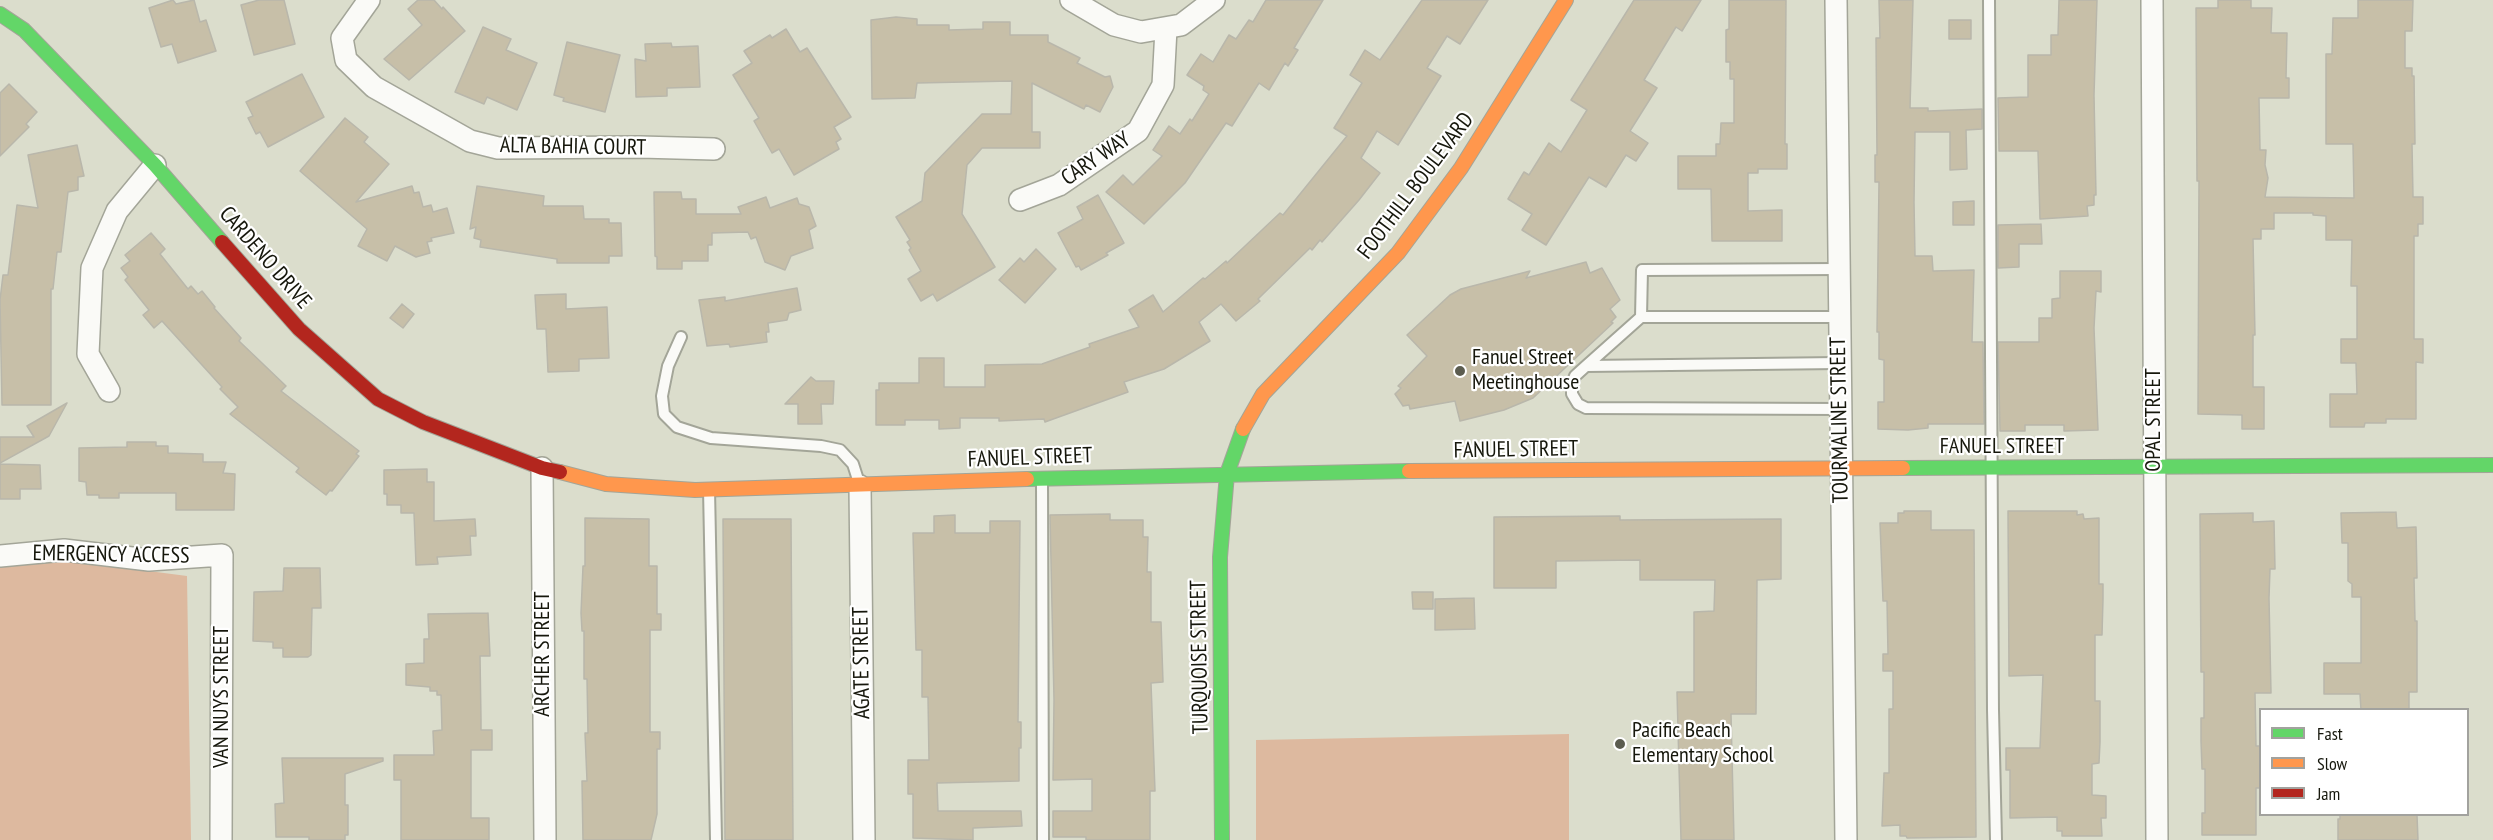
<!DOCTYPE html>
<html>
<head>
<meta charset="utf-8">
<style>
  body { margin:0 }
  #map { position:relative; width:2493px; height:840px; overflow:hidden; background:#dbddcc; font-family:"PT Sans Narrow",sans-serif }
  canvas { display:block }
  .legend { position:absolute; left:2259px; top:708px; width:210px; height:108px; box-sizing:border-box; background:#fff; border:2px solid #a2a29e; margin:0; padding:8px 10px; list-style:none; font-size:18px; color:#16170c }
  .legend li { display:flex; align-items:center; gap:12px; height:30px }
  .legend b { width:30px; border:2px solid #a2a29e }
</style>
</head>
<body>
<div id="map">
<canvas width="2493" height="840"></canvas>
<ul class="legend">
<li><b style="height:8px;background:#63d668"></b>Fast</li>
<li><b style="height:8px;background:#ff974d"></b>Slow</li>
<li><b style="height:8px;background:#b3261e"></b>Jam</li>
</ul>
</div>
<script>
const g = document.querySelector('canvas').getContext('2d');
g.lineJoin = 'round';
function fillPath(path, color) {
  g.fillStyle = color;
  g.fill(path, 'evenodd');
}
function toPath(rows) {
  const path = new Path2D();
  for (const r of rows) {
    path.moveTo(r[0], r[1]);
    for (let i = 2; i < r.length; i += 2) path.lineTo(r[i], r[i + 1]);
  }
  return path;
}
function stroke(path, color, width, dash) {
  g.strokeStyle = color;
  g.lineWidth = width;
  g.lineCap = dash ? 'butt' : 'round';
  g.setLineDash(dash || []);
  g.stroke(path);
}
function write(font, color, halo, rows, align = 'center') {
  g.font = font + ' "PT Sans Narrow",sans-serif';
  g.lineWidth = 4.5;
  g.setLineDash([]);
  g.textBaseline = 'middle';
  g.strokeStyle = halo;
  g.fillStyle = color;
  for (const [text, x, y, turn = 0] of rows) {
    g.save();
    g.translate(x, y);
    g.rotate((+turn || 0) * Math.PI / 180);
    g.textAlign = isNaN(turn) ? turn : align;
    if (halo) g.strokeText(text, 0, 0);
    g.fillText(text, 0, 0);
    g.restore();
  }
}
const green = toPath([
  [64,560,187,576,191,840,0,840,0,566],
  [1569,734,1569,840,1256,840,1256,740]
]);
const building = toPath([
  [173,0,176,4,194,0,200,22,206,20,216,51,178,63,172,44,161,47,149,8,173,0],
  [259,0,284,0,295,44,254,55,241,5,259,0],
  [418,0,434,0,442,9,443,7,465,31,409,80,384,59,422,25,408,9,418,0],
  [1266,0,1323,0,1294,48,1298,50,1288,66,1285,63,1269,90,1259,83,1232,126,1226,123,1185,183,1144,224,1106,192,1123,175,1133,185,1162,156,1153,150,1169,126,1180,134,1190,119,1192,121,1209,94,1203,90,1204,86,1187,75,1201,54,1213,62,1229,35,1236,39,1249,20,1253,22,1266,0],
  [1422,0,1488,0,1460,44,1447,36,1427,68,1441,76,1398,145,1377,131,1361,158,1380,173,1359,200,1322,242,1320,240,1312,250,1310,248,1258,299,1260,301,1236,321,1221,304,1199,322,1210,341,1164,369,1124,382,1128,392,1045,422,1044,419,999,421,999,418,960,418,960,428,939,429,939,420,905,420,905,425,876,425,876,390,879,390,879,383,919,383,919,358,944,358,944,387,985,387,985,365,1042,364,1090,347,1089,344,1139,327,1129,310,1153,295,1163,312,1203,278,1205,279,1226,261,1227,263,1280,213,1283,215,1347,136,1334,128,1362,83,1350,75,1365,50,1380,60,1422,0],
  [1634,0,1701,0,1682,31,1676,27,1644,80,1657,88,1630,131,1648,143,1636,161,1626,155,1606,187,1589,177,1546,245,1522,230,1532,214,1508,199,1524,172,1529,175,1549,143,1561,152,1587,110,1571,100,1634,0],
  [1729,0,1786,0,1785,144,1787,144,1787,169,1758,169,1758,173,1748,173,1748,211,1782,210,1782,241,1712,241,1711,189,1678,189,1678,156,1716,156,1716,144,1720,144,1721,123,1734,123,1734,79,1730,79,1730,62,1726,62,1726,30,1729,29,1729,0],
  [1879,0,1913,0,1910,108,1928,108,1928,111,1982,109,1982,129,1966,130,1967,169,1950,170,1950,132,1915,132,1914,202,1915,256,1932,256,1933,271,1974,270,1972,342,1983,342,1984,424,1928,424,1928,428,1908,430,1878,429,1878,402,1884,402,1884,360,1879,359,1879,332,1877,332,1879,182,1875,182,1875,155,1877,155,1876,38,1880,38,1879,0],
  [2059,0,2097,0,2094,95,2096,195,2094,195,2094,205,2087,206,2088,216,2040,219,2038,151,1999,151,1998,98,2028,97,2028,55,2051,55,2051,35,2058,35,2059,0],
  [2218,0,2251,0,2251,8,2272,8,2271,33,2287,33,2286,78,2289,78,2289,98,2259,98,2260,150,2266,150,2265,165,2268,178,2265,197,2354,198,2353,144,2326,144,2326,54,2332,54,2333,18,2358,18,2358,0,2413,0,2412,31,2405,31,2405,68,2412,68,2412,76,2414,76,2415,144,2412,144,2413,197,2423,197,2423,224,2418,224,2418,236,2414,236,2414,339,2423,339,2423,363,2416,362,2416,419,2386,419,2386,423,2365,423,2364,427,2330,427,2330,394,2357,394,2356,363,2341,363,2341,339,2357,339,2357,286,2351,286,2352,240,2326,240,2326,216,2313,215,2313,213,2274,213,2274,229,2261,229,2261,239,2253,239,2255,335,2253,335,2253,387,2264,387,2264,429,2242,429,2242,415,2198,414,2199,181,2197,181,2196,8,2218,8,2218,0],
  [896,17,917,19,917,25,949,25,949,30,983,29,983,22,1010,22,1010,35,1048,35,1048,42,1080,58,1077,63,1105,77,1110,76,1113,87,1100,112,1086,105,1084,109,1032,83,1032,132,1040,132,1040,148,982,148,967,165,962,214,995,267,937,301,933,294,921,301,908,279,921,271,909,250,911,248,907,242,910,240,896,217,922,201,925,173,982,114,1011,114,1012,81,917,83,915,98,872,99,871,20,896,17],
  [1949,20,1971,20,1971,39,1949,39,1949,20],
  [483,27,511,39,506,50,537,63,517,110,487,97,484,104,455,92,483,27],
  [786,29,800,52,807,48,851,117,834,127,841,139,836,142,839,149,794,175,779,149,772,153,754,121,759,118,733,75,752,63,744,51,770,35,772,38,786,29],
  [567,42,620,55,605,112,563,101,564,98,554,95,567,42],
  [671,43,672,47,698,46,700,87,667,88,667,96,636,97,635,59,646,61,645,44,671,43],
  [302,74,324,117,268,147,260,132,256,134,248,118,253,116,246,102,302,74],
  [9,84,37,112,26,124,29,127,0,156,0,93,9,84],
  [345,118,368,137,364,142,389,164,356,202,412,186,414,193,419,192,423,207,431,205,433,212,447,208,454,233,431,238,432,241,427,242,430,253,416,257,395,246,387,261,358,246,367,229,300,171,345,118],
  [77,145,84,176,78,177,78,190,68,192,61,252,57,252,53,289,51,289,51,405,2,405,0,300,3,275,8,275,17,205,38,208,28,155,77,145],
  [477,186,544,196,543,206,583,206,584,219,609,219,609,223,621,223,622,256,609,256,609,263,557,263,557,259,480,247,481,240,474,238,476,227,470,229,477,186],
  [654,192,681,192,682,199,696,199,696,214,741,214,738,207,766,197,770,208,797,198,799,204,809,207,816,226,809,230,813,248,791,256,785,270,765,262,756,237,751,239,748,232,712,233,712,245,708,245,708,261,682,261,682,269,657,269,657,257,655,256,654,192],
  [1098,195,1124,243,1106,253,1108,255,1081,270,1079,266,1076,267,1058,233,1083,219,1077,207,1098,195],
  [1974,201,1974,225,1953,225,1953,202,1974,201],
  [2041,224,2042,244,2019,244,2019,267,1998,268,1998,225,2041,224],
  [151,233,165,249,160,254,188,289,191,286,198,294,202,291,215,307,214,308,241,338,239,341,286,386,281,391,359,451,356,454,359,456,332,491,330,490,326,495,296,472,299,468,230,414,238,407,220,389,222,387,162,321,154,328,143,315,149,310,125,280,128,277,121,268,130,261,125,255,151,233],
  [1036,249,1056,269,1025,303,999,280,1020,258,1024,262,1036,249],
  [1586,262,1590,273,1602,268,1620,300,1610,309,1616,317,1611,322,1613,323,1533,398,1504,410,1460,421,1455,401,1410,409,1409,405,1403,406,1395,394,1401,388,1398,386,1427,356,1407,335,1450,295,1461,289,1530,271,1526,278,1586,262],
  [2060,271,2101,271,2101,292,2096,291,2094,328,2098,430,2064,431,2064,425,2025,425,2025,431,2000,431,1998,342,2039,342,2039,318,2052,318,2052,299,2060,298,2060,271],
  [797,288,801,310,789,313,787,320,768,323,769,332,766,332,767,342,730,347,729,344,707,346,699,300,725,297,725,301,797,288],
  [566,294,566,309,607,307,609,358,579,359,579,371,548,372,546,329,537,329,535,295,566,294],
  [402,304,414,314,403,328,390,318,402,304],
  [811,377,816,381,834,381,833,404,821,404,822,424,798,424,798,404,785,404,811,377],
  [67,403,49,436,0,463,0,437,34,437,27,426,67,403],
  [127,442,156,442,156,446,168,446,168,453,203,454,203,462,226,462,223,473,235,474,234,510,176,510,176,493,119,493,119,498,99,498,99,495,87,495,86,482,79,481,79,448,127,447,127,442],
  [0,464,40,465,41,489,20,489,20,499,0,499,0,464],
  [427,469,427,482,434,482,434,521,475,519,476,536,470,536,471,555,437,557,438,564,416,565,414,513,401,513,401,505,387,505,387,494,384,494,384,470,427,469],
  [1904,511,1931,511,1931,530,1974,530,1976,837,1907,838,1906,836,1900,836,1900,825,1882,826,1884,773,1889,773,1889,709,1893,709,1893,671,1883,671,1883,654,1888,654,1887,601,1883,601,1880,523,1898,523,1898,513,1904,513,1904,511],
  [2008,511,2077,511,2077,515,2083,514,2084,519,2099,518,2099,584,2103,584,2103,599,2102,635,2095,635,2095,701,2100,701,2100,742,2099,763,2092,764,2092,795,2106,796,2106,818,2101,818,2102,836,2062,836,2062,831,2057,831,2057,817,2010,818,2010,770,2006,770,2006,748,2040,748,2043,675,2009,676,2008,511],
  [2396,512,2397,528,2416,527,2417,578,2414,578,2415,621,2417,621,2417,692,2409,692,2409,710,2361,710,2360,694,2324,694,2324,663,2361,663,2361,597,2352,597,2352,584,2348,581,2348,543,2342,543,2341,513,2396,512],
  [2253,513,2253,522,2274,521,2275,569,2270,569,2269,598,2271,693,2255,693,2256,746,2260,746,2260,788,2256,788,2256,835,2202,835,2202,813,2205,813,2205,769,2202,769,2201,741,2201,718,2204,718,2204,672,2201,672,2200,514,2253,513],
  [1110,514,1110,520,1143,520,1143,537,1148,537,1147,572,1151,572,1151,622,1161,622,1163,682,1151,683,1155,791,1150,791,1150,840,1086,840,1086,837,1053,837,1053,811,1092,811,1092,779,1053,780,1054,700,1050,515,1110,514],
  [955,515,955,533,990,533,990,521,1020,521,1018,722,1021,722,1021,748,1019,748,1019,781,937,783,938,811,1021,811,1022,826,973,828,973,840,913,838,913,794,908,794,908,760,929,760,928,697,922,697,922,650,916,650,913,533,934,533,934,516,955,515],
  [1620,516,1620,520,1781,519,1781,579,1757,580,1756,714,1731,714,1734,840,1681,840,1677,692,1694,692,1694,612,1714,611,1715,580,1640,580,1640,560,1556,561,1556,588,1494,588,1494,517,1620,516],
  [585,518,649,519,649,566,657,566,657,614,661,614,661,630,650,630,650,732,660,732,660,749,657,749,657,814,651,840,583,840,582,781,587,781,585,733,588,733,587,679,584,679,584,631,582,631,581,613,583,566,585,566,585,518],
  [723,519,791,519,793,840,725,840,723,519],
  [284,568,320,568,321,608,312,608,311,655,308,657,283,657,283,648,273,648,273,642,253,641,254,592,283,591,284,568],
  [1412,592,1433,592,1433,609,1413,609,1412,592],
  [1474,598,1475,629,1435,630,1435,599,1474,598],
  [488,613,490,656,480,656,481,720,481,730,492,730,492,750,471,750,471,818,489,818,489,840,401,840,401,780,394,780,394,755,434,755,433,731,442,730,441,695,437,695,437,691,430,691,430,687,406,685,406,664,424,663,424,639,429,639,428,614,488,613],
  [282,758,383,758,383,761,345,774,345,805,348,805,348,835,345,835,345,840,309,840,309,837,276,837,275,804,284,803,282,758],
  [2340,814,2417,815,2418,840,2338,840,2338,819,2340,819,2340,814]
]);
const lane = toPath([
  [1989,0,1993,710,1996,840],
  [1641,317,1642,270,1839,269],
  [681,337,668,366,662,396,664,414,677,427,711,438,821,446,840,450,853,464,860,486],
  [1839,363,1586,366,1575,376,1572,384,1572,394,1578,404,1586,408,1840,409],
  [1586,366,1641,317,1839,317],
  [1042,480,1043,840],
  [709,489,716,840]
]);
const street = toPath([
  [369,0,342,38,346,60,374,87,470,141,498,148,640,147,714,149],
  [1071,0,1114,25,1141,32,1181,25,1214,0],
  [1836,0,1846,840],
  [2152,0,2157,840],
  [1020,200,1059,185,1138,131,1163,85,1166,29],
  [109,391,88,354,92,268,117,211,155,165],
  [542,468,545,840],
  [860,486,864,840],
  [0,556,64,550,149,560,222,555,221,840]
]);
const fast = toPath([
  [0,14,24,30,155,165,222,242],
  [1903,468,2493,465],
  [1027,479,1409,471],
  [1222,840,1220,557,1227,474,1243,429]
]);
const slow = toPath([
  [1243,429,1263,394,1398,253,1461,168,1566,0],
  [1409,471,1903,468],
  [560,472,606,484,695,490,1027,479]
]);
const jam = toPath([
  [222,242,299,329,378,399,423,422,542,468,560,472]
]);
const markers = [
  [1460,371,6,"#5b5c4f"],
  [1620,744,6,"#5b5c4f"]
];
const streetNames = [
  ["ALTA BAHIA COURT",573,147,1],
  ["CARY WAY",1096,159,-34],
  ["FOOTHILL BOULEVARD",1416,186,-53],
  ["CARDENO DRIVE",265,258,49],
  ["TOURMALINE STREET",1840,420,-91],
  ["OPAL STREET",2154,420,-90],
  ["FANUEL STREET",2002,447],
  ["FANUEL STREET",1516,450,-1],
  ["FANUEL STREET",1030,458,-2],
  ["EMERGENCY ACCESS",111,555,1],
  ["ARCHER STREET",543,654,-90],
  ["TURQUOISE STREET",1200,657,-91],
  ["AGATE STREET",862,663,-91],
  ["VAN NUYS STREET",222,697,-90]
];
const poiNames = [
  ["Fanuel Street",1472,358],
  ["Meetinghouse",1472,383],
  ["Pacific Beach",1632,731],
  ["Elementary School",1632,756]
];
fillPath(green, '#ddb99f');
fillPath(building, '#c7bfa8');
stroke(building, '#b9b7ab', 1.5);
stroke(lane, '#a3a598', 14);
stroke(street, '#a3a598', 24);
stroke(fast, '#a3a598', 16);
stroke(slow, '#a3a598', 16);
stroke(jam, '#a3a598', 16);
stroke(lane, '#fafaf7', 10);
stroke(street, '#fafaf7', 21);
stroke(fast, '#63d668', 14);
stroke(slow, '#ff974d', 14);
stroke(jam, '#b3261e', 14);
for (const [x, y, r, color] of markers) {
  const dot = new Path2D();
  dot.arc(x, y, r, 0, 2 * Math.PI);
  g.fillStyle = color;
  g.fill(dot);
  stroke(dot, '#fff', 2);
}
write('22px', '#16170c', '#fff', streetNames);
write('22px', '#16170c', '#fff', poiNames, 'left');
</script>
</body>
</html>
